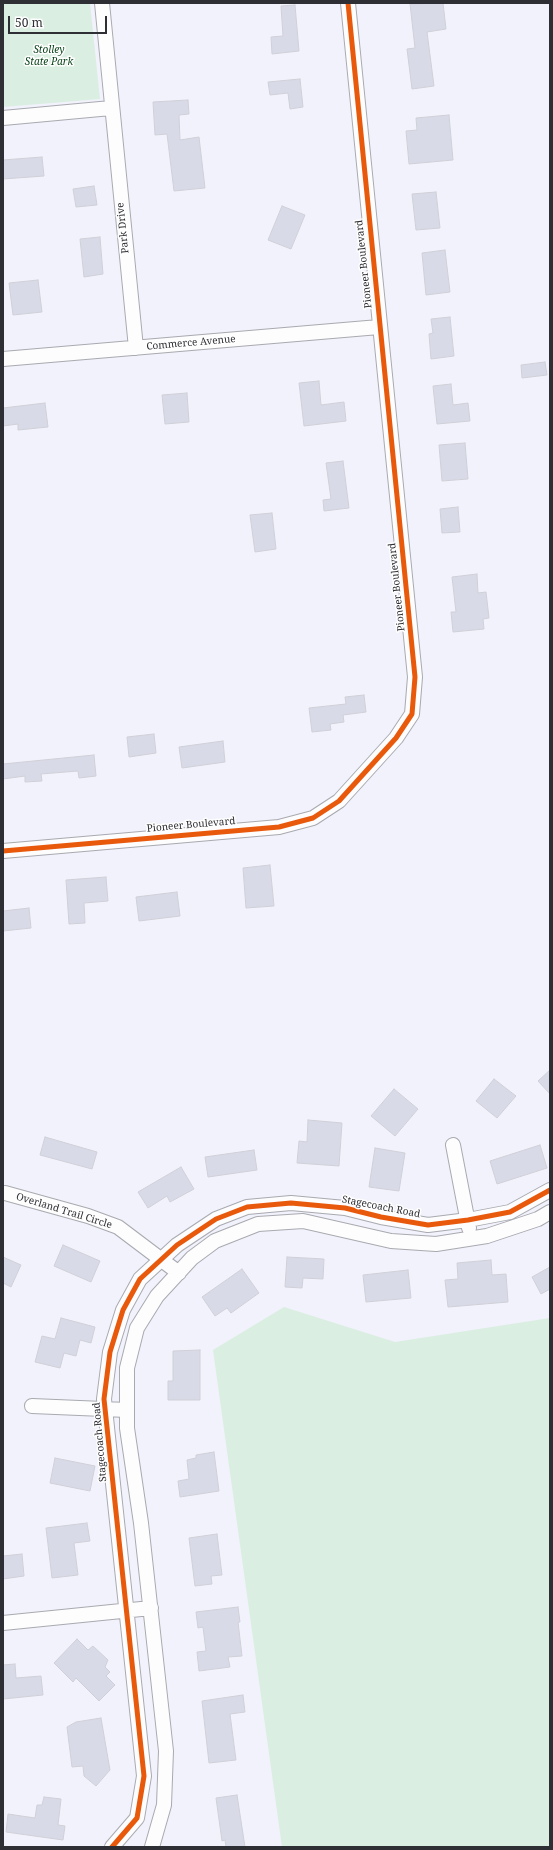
<!DOCTYPE html>
<html>
<head>
<meta charset="utf-8">
<style>
  body { margin:0 }
  #map { position:relative; width:553px; height:1850px; overflow:hidden; background:#f1f2fb; font-family:"Noto Serif",serif }
  canvas { display:block }
  .frame { position:absolute; inset:0; border:4px solid #2e2f34; pointer-events:none }
  .scale { position:absolute; left:8px; top:16px; width:99px; height:18px; box-sizing:border-box; border:2px solid #2e2f34; border-top:0; padding-left:5px; font-size:12px; line-height:14px; white-space:nowrap; color:#2e2f34; -webkit-text-stroke:3px #fefefe; paint-order:stroke }
</style>
</head>
<body>
<div id="map">
<canvas width="553" height="1850"></canvas>
<div class="frame"></div>
<div class="scale">50 m</div>
</div>
<script>
const g = document.querySelector('canvas').getContext('2d');
g.lineJoin = 'round';
function fillPath(path, color) {
  g.fillStyle = color;
  g.fill(path, 'evenodd');
}
function toPath(rows) {
  const path = new Path2D();
  for (const r of rows) {
    path.moveTo(r[0], r[1]);
    for (let i = 2; i < r.length; i += 2) path.lineTo(r[i], r[i + 1]);
  }
  return path;
}
function stroke(path, color, width, dash) {
  g.strokeStyle = color;
  g.lineWidth = width;
  g.lineCap = dash ? 'butt' : 'round';
  g.setLineDash(dash || []);
  g.stroke(path);
}
function write(font, color, halo, rows, align = 'center') {
  g.font = font + ' "Noto Serif",serif';
  g.lineWidth = 3;
  g.setLineDash([]);
  g.textBaseline = 'middle';
  g.strokeStyle = halo;
  g.fillStyle = color;
  for (const [text, x, y, turn = 0] of rows) {
    g.save();
    g.translate(x, y);
    g.rotate((+turn || 0) * Math.PI / 180);
    g.textAlign = isNaN(turn) ? turn : align;
    if (halo) g.strokeText(text, 0, 0);
    g.fillText(text, 0, 0);
    g.restore();
  }
}
const green = toPath([
  [3,3,90,3,100,99,3,107],
  [284,1307,395,1342,550,1318,550,1847,282,1847,213,1350]
]);
const building = toPath([
  [443,3,446,29,427,32,434,86,412,89,407,49,415,48,410,4,443,3],
  [295,5,299,51,272,54,271,37,283,36,281,6,295,5],
  [300,79,303,107,290,109,288,93,270,95,268,82,300,79],
  [188,100,189,114,179,115,180,140,199,137,205,188,174,191,167,134,155,135,153,102,188,100],
  [449,115,453,160,409,164,406,131,417,130,416,118,449,115],
  [42,157,44,176,3,179,3,160,42,157],
  [94,186,97,205,76,207,73,189,94,186],
  [436,192,440,228,416,230,412,194,436,192],
  [282,206,305,215,291,249,268,240,282,206],
  [100,237,103,274,84,277,80,239,100,237],
  [445,250,450,292,426,295,422,253,445,250],
  [38,280,42,312,13,315,9,283,38,280],
  [450,317,454,356,431,359,429,334,433,333,431,319,450,317],
  [545,362,547,375,522,378,521,365,545,362],
  [319,381,321,405,344,402,346,421,304,426,299,383,319,381],
  [451,384,453,405,468,403,470,421,437,424,433,386,451,384],
  [187,393,189,422,165,424,162,395,187,393],
  [45,403,48,427,18,430,18,424,3,426,3,408,45,403],
  [465,443,468,479,442,481,439,445,465,443],
  [343,461,349,508,324,511,323,500,331,499,326,463,343,461],
  [458,507,460,532,442,533,440,509,458,507],
  [272,513,276,549,255,552,250,515,272,513],
  [477,574,478,593,486,592,489,618,483,619,484,629,453,632,451,612,456,612,452,577,477,574],
  [364,695,366,712,343,715,344,722,330,724,331,730,312,732,309,708,346,704,345,697,364,695],
  [154,734,156,753,129,757,127,737,154,734],
  [223,741,225,762,182,768,179,747,223,741],
  [94,755,96,776,79,778,78,771,41,774,42,781,25,782,25,776,3,779,3,764,94,755],
  [270,865,274,906,246,908,243,868,270,865],
  [106,877,108,901,84,903,85,923,69,924,66,880,106,877],
  [177,892,180,916,139,921,136,897,177,892],
  [29,908,31,928,3,931,3,911,29,908],
  [550,1070,550,1094,538,1081,550,1070],
  [494,1079,516,1096,497,1118,476,1101,494,1079],
  [394,1089,418,1109,395,1136,371,1116,394,1089],
  [308,1120,342,1123,339,1166,297,1163,299,1141,307,1142,308,1120],
  [45,1137,97,1152,92,1169,40,1155,45,1137],
  [540,1145,547,1168,497,1184,490,1161,540,1145],
  [375,1148,405,1153,399,1191,369,1187,375,1148],
  [254,1150,257,1170,208,1177,205,1157,254,1150],
  [181,1167,194,1189,170,1202,167,1196,148,1208,138,1192,181,1167],
  [63,1245,100,1261,91,1282,54,1266,63,1245],
  [3,1257,21,1265,11,1287,3,1283,3,1257],
  [287,1257,324,1259,323,1279,303,1278,302,1288,285,1287,287,1257],
  [491,1260,492,1275,506,1274,508,1302,448,1307,445,1280,458,1279,457,1263,491,1260],
  [550,1267,550,1289,541,1294,532,1277,550,1267],
  [242,1269,259,1293,231,1313,227,1308,215,1316,202,1297,242,1269],
  [408,1270,411,1298,366,1302,363,1275,408,1270],
  [61,1318,95,1327,91,1343,80,1340,76,1356,64,1353,60,1368,35,1362,42,1336,55,1339,61,1318],
  [200,1350,200,1400,168,1400,168,1381,173,1381,173,1351,200,1350],
  [214,1452,219,1491,180,1497,178,1481,189,1479,187,1460,196,1458,196,1455,214,1452],
  [55,1458,95,1466,90,1491,50,1483,55,1458],
  [87,1523,90,1541,74,1543,78,1575,52,1578,46,1528,87,1523],
  [217,1534,222,1575,211,1576,212,1584,195,1586,189,1538,217,1534],
  [22,1554,24,1576,3,1579,3,1556,22,1554],
  [238,1607,240,1622,238,1622,242,1656,228,1657,230,1667,199,1671,197,1652,206,1651,203,1627,198,1628,196,1612,238,1607],
  [77,1639,88,1650,93,1646,108,1660,105,1667,110,1672,106,1676,115,1685,99,1701,76,1678,73,1682,54,1663,77,1639],
  [15,1664,16,1678,41,1676,43,1695,3,1699,3,1665,15,1664],
  [243,1695,245,1712,230,1714,236,1760,209,1763,202,1701,243,1695],
  [101,1718,110,1770,96,1786,84,1776,83,1766,72,1767,67,1727,76,1722,101,1718],
  [237,1795,245,1847,226,1847,225,1840,222,1841,216,1798,237,1795],
  [44,1797,61,1799,58,1825,65,1826,63,1840,6,1832,8,1814,35,1818,37,1805,42,1805,44,1797]
]);
const minor = toPath([
  [102,3,136,348],
  [3,118,111,108],
  [3,359,379,327],
  [3,851,279,827,313,818,339,801,396,738,412,714,415,677,348,3],
  [453,1145,469,1228],
  [5,1193,88,1216,118,1227,179,1273],
  [32,1406,127,1410],
  [3,1623,151,1608],
  [112,1847,137,1818,144,1776,104,1399,110,1352,123,1310,140,1279,177,1245,216,1219,247,1207,291,1203,345,1208,381,1217,428,1225,468,1220,510,1212,550,1190],
  [152,1847,164,1805,166,1751,141,1523,127,1428,127,1368,137,1328,157,1296,192,1258,215,1241,258,1224,303,1221,391,1241,436,1244,487,1236,538,1219,550,1212]
]);
const cycleway = toPath([
  [3,851,279,827,313,818,339,801,396,738,412,714,415,677,348,3],
  [112,1847,137,1818,144,1776,104,1399,110,1352,123,1310,140,1279,177,1245,216,1219,247,1207,291,1203,345,1208,381,1217,428,1225,468,1220,510,1212,550,1190]
]);
const parkNames = [
  ["Stolley",49,50],
  ["State Park",49,62]
];
const streetNames = [
  ["Park Drive",123,228,-96],
  ["Pioneer Boulevard",364,264,-96],
  ["Commerce Avenue",191,343,-5],
  ["Pioneer Boulevard",397,587,-96],
  ["Pioneer Boulevard",191,825,-5],
  ["Stagecoach Road",381,1207,11],
  ["Overland Trail Circle",64,1211,17],
  ["Stagecoach Road",100,1442,-95]
];
fillPath(green, '#daefe1');
fillPath(building, '#d9dae7');
stroke(building, '#cfd0d7', 1);
stroke(minor, '#a9aab0', 16);
stroke(minor, '#fdfdfe', 14);
stroke(cycleway, '#e8590c', 5);
write('italic 10px', '#0c451c', '#fefefe', parkNames);
write('10px', '#2e2f34', '#fefefe', streetNames);
</script>
</body>
</html>
